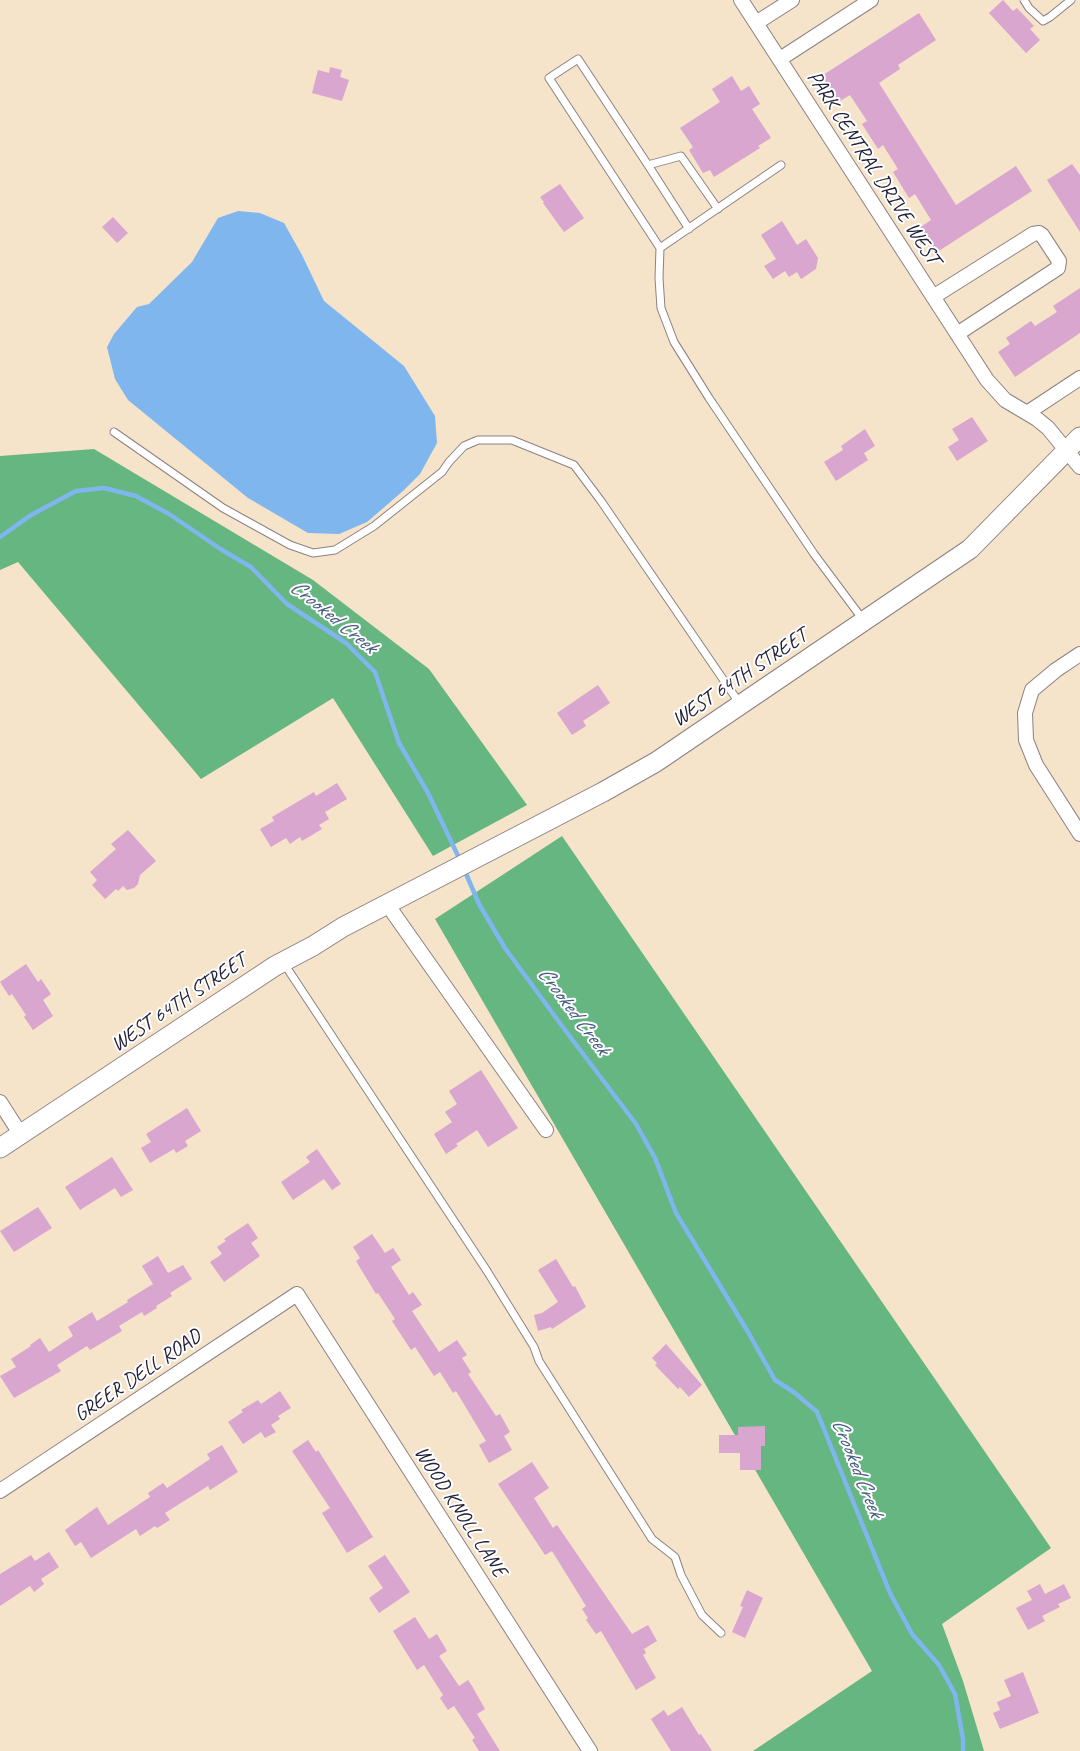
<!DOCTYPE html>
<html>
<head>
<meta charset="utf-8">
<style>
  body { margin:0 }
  canvas { display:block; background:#f5e3ca }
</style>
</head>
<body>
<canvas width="1080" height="1751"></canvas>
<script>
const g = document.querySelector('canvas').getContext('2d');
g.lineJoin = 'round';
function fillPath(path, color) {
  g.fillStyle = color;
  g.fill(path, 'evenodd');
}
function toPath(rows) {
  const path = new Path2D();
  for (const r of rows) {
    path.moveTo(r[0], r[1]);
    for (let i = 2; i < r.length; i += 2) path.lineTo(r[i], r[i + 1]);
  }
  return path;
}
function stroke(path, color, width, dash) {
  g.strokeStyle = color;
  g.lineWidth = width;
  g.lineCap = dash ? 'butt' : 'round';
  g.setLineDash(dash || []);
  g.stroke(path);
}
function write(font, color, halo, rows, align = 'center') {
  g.font = font + ' Caveat,sans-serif';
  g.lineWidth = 4;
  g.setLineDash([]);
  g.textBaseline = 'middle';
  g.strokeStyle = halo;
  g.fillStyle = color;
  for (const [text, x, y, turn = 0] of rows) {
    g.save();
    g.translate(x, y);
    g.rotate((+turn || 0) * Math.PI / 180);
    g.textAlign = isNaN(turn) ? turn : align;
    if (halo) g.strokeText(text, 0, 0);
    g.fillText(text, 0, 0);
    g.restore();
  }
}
const forest = toPath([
  [94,449,313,580,429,669,527,805,433,856,333,698,201,779,18,562,0,570,0,456],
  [562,836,1051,1548,942,1624,963,1681,984,1751,753,1751,872,1671,435,919]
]);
const water = toPath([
  [238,211,260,213,284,223,302,255,324,301,404,366,435,416,437,443,420,474,403,491,367,522,339,534,308,533,248,498,128,400,115,379,107,347,114,334,137,307,149,304,192,262,218,218]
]);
const stream = toPath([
  [0,537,31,515,76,491,104,488,136,496,169,514,222,550,251,567,287,604,346,643,375,672,399,743,428,793,460,860],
  [464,869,479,904,505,948,559,1022,636,1124,655,1158,676,1213,748,1332,775,1380,795,1393,817,1412,890,1593,912,1634,939,1665,955,1694,963,1739,963,1751]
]);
const building = toPath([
  [1003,0,1013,11,1017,8,1034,26,1030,29,1040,40,1026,53,989,13],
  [919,13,936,40,898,65,900,69,879,83,956,205,1016,166,1032,191,934,254,918,229,931,220,915,194,909,198,893,172,898,169,883,145,878,149,862,124,867,121,850,95,837,103,820,77],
  [330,67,342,70,340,77,349,80,342,101,312,93,318,70,329,73],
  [732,76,741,91,749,86,760,104,752,109,771,138,758,146,760,148,714,177,710,170,703,173,689,150,693,147,680,128,720,102,712,89],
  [1072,164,1080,175,1080,232,1047,180],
  [560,184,584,218,564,232,543,203,544,202,540,197],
  [113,217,128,233,117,243,102,227],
  [782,221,797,245,806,239,818,258,816,269,801,279,797,272,789,277,785,271,773,279,764,266,776,259,761,235],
  [1080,288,1080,333,1015,377,998,352,1010,344,1006,338,1031,321,1035,326,1057,312,1053,306],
  [972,417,988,441,957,461,948,447,959,440,952,429],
  [865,429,875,446,864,453,868,460,836,481,824,462,843,450,841,446],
  [598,685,610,703,583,721,586,726,572,735,557,713],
  [337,783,347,799,325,812,329,819,319,825,322,829,302,841,300,837,290,844,286,838,271,847,260,829,274,821,272,817,314,792,316,796],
  [128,830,156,861,140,875,138,884,134,888,127,890,123,886,118,891,116,889,105,899,92,885,97,880,90,872,116,849,111,844],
  [26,964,38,982,41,979,51,994,43,1000,53,1016,33,1030,24,1017,26,1015,12,994,9,996,0,982],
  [481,1070,518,1128,488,1147,477,1130,456,1144,458,1146,446,1154,434,1134,452,1122,445,1112,457,1104,449,1091],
  [187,1108,201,1131,185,1141,188,1146,176,1153,174,1149,150,1163,141,1148,151,1142,146,1134],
  [317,1149,341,1184,332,1190,324,1179,293,1200,281,1182,310,1162,306,1157],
  [112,1157,133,1190,121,1197,115,1188,80,1210,65,1187],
  [38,1207,52,1228,14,1252,0,1231],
  [248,1223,258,1238,251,1243,260,1256,224,1282,210,1262,222,1254,217,1247,226,1241,224,1239],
  [372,1234,385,1253,393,1248,401,1260,391,1267,409,1295,413,1292,422,1305,412,1311,439,1352,457,1340,467,1355,462,1358,471,1372,468,1374,496,1416,500,1414,510,1432,504,1436,512,1450,489,1463,479,1445,486,1441,456,1391,453,1393,440,1372,434,1376,415,1347,411,1350,392,1321,395,1319,378,1293,376,1294,356,1261,360,1258,353,1247],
  [158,1256,168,1273,183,1265,192,1279,170,1293,172,1296,156,1306,157,1308,144,1316,142,1312,119,1326,122,1331,90,1350,87,1346,57,1365,61,1371,14,1398,0,1376,16,1367,11,1359,31,1346,30,1345,40,1338,49,1352,73,1336,68,1327,92,1312,97,1321,128,1302,127,1300,153,1284,142,1266],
  [556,1259,573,1287,575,1286,586,1307,552,1329,551,1327,538,1331,534,1315,542,1313,558,1302,538,1270],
  [666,1344,702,1385,689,1397,680,1387,678,1389,655,1365,657,1363,652,1358],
  [280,1391,291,1408,278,1416,280,1419,271,1425,276,1432,265,1438,261,1432,243,1444,228,1422,243,1412,241,1410,258,1400,261,1404],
  [765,1426,765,1446,761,1446,761,1470,740,1470,740,1453,719,1453,719,1435,738,1435,738,1427],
  [308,1440,316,1452,318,1450,373,1537,347,1553,322,1513,330,1508,292,1451],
  [222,1445,238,1472,210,1490,208,1486,165,1513,170,1520,157,1528,155,1526,140,1536,136,1529,91,1558,81,1542,75,1546,65,1530,97,1507,108,1525,150,1497,148,1493,163,1483,167,1488,210,1459,207,1454],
  [532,1462,549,1488,534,1498,553,1528,557,1525,632,1634,648,1625,657,1641,644,1649,646,1653,643,1655,656,1678,636,1690,601,1631,596,1634,586,1620,588,1618,582,1609,586,1606,552,1551,545,1555,498,1484],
  [49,1552,59,1567,41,1579,44,1584,34,1592,30,1586,0,1606,0,1574,31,1555,35,1561],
  [385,1555,410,1592,379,1613,369,1598,383,1588,368,1566],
  [1040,1584,1045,1594,1064,1584,1071,1598,1058,1604,1060,1607,1042,1616,1045,1621,1028,1630,1016,1608,1032,1600,1027,1591],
  [747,1590,763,1598,745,1638,732,1632,743,1607,740,1606],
  [415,1617,429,1639,437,1634,447,1651,439,1656,459,1686,468,1680,472,1686,485,1709,477,1714,500,1751,479,1751,472,1740,475,1738,454,1706,448,1710,440,1698,443,1695,424,1665,417,1670,393,1631],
  [1023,1672,1039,1713,1000,1729,993,1713,1000,1710,997,1702,1011,1696,1004,1680],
  [682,1707,699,1735,701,1734,712,1751,671,1751,651,1719,664,1710,668,1716]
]);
const lane = toPath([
  [1024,0,1029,8,1043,21,1050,17,1071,0],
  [648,165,689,229],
  [781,165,660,248,659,278,661,308,674,342,709,398,814,554,864,621],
  [660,248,549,78,578,59,648,165,681,156,718,209],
  [114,432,223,508,290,545,313,553,335,550,374,526,442,472,449,462,464,446,478,440,512,440,574,465,601,501,740,704],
  [283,962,487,1271,534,1347,539,1361,652,1539,675,1557,681,1575,702,1615,721,1633]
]);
const street = toPath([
  [741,0,987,380,1005,400,1037,419,1048,428,1080,467],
  [756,23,792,0],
  [780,59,871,0],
  [933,297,1033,234,1039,233,1042,235,1059,261,1058,268,957,334],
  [1027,413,1080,378],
  [1080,654,1056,670,1032,690,1025,713,1026,740,1036,765,1080,834],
  [387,904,546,1130],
  [0,1102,21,1135],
  [0,1491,297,1294,590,1751]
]);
const secondary = toPath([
  [0,1148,275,966,313,946,343,927,603,792,656,762,970,549,1080,437]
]);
const streetNames = [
  ["PARK CENTRAL DRIVE WEST",873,168,57],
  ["WEST 64TH STREET",740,678,-34],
  ["WEST 64TH STREET",179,1003,-34],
  ["GREER DELL ROAD",138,1376,-34],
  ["WOOD KNOLL LANE",460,1512,57]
];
const waterNames = [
  ["Crooked Creek",333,617,39],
  ["Crooked Creek",573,1011,53],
  ["Crooked Creek",857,1468,68]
];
fillPath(forest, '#65b681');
fillPath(water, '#7fb6ee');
stroke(stream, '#7fb6ee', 4.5);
fillPath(building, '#d8a6cf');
stroke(lane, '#8c8282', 9);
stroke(street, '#8c8282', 16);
stroke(secondary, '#8c8282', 21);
stroke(lane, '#fff', 7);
stroke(street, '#fff', 14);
stroke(secondary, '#fff', 19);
write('21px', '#22223b', '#fff', streetNames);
write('italic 22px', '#475d83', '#fff', waterNames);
</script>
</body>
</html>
